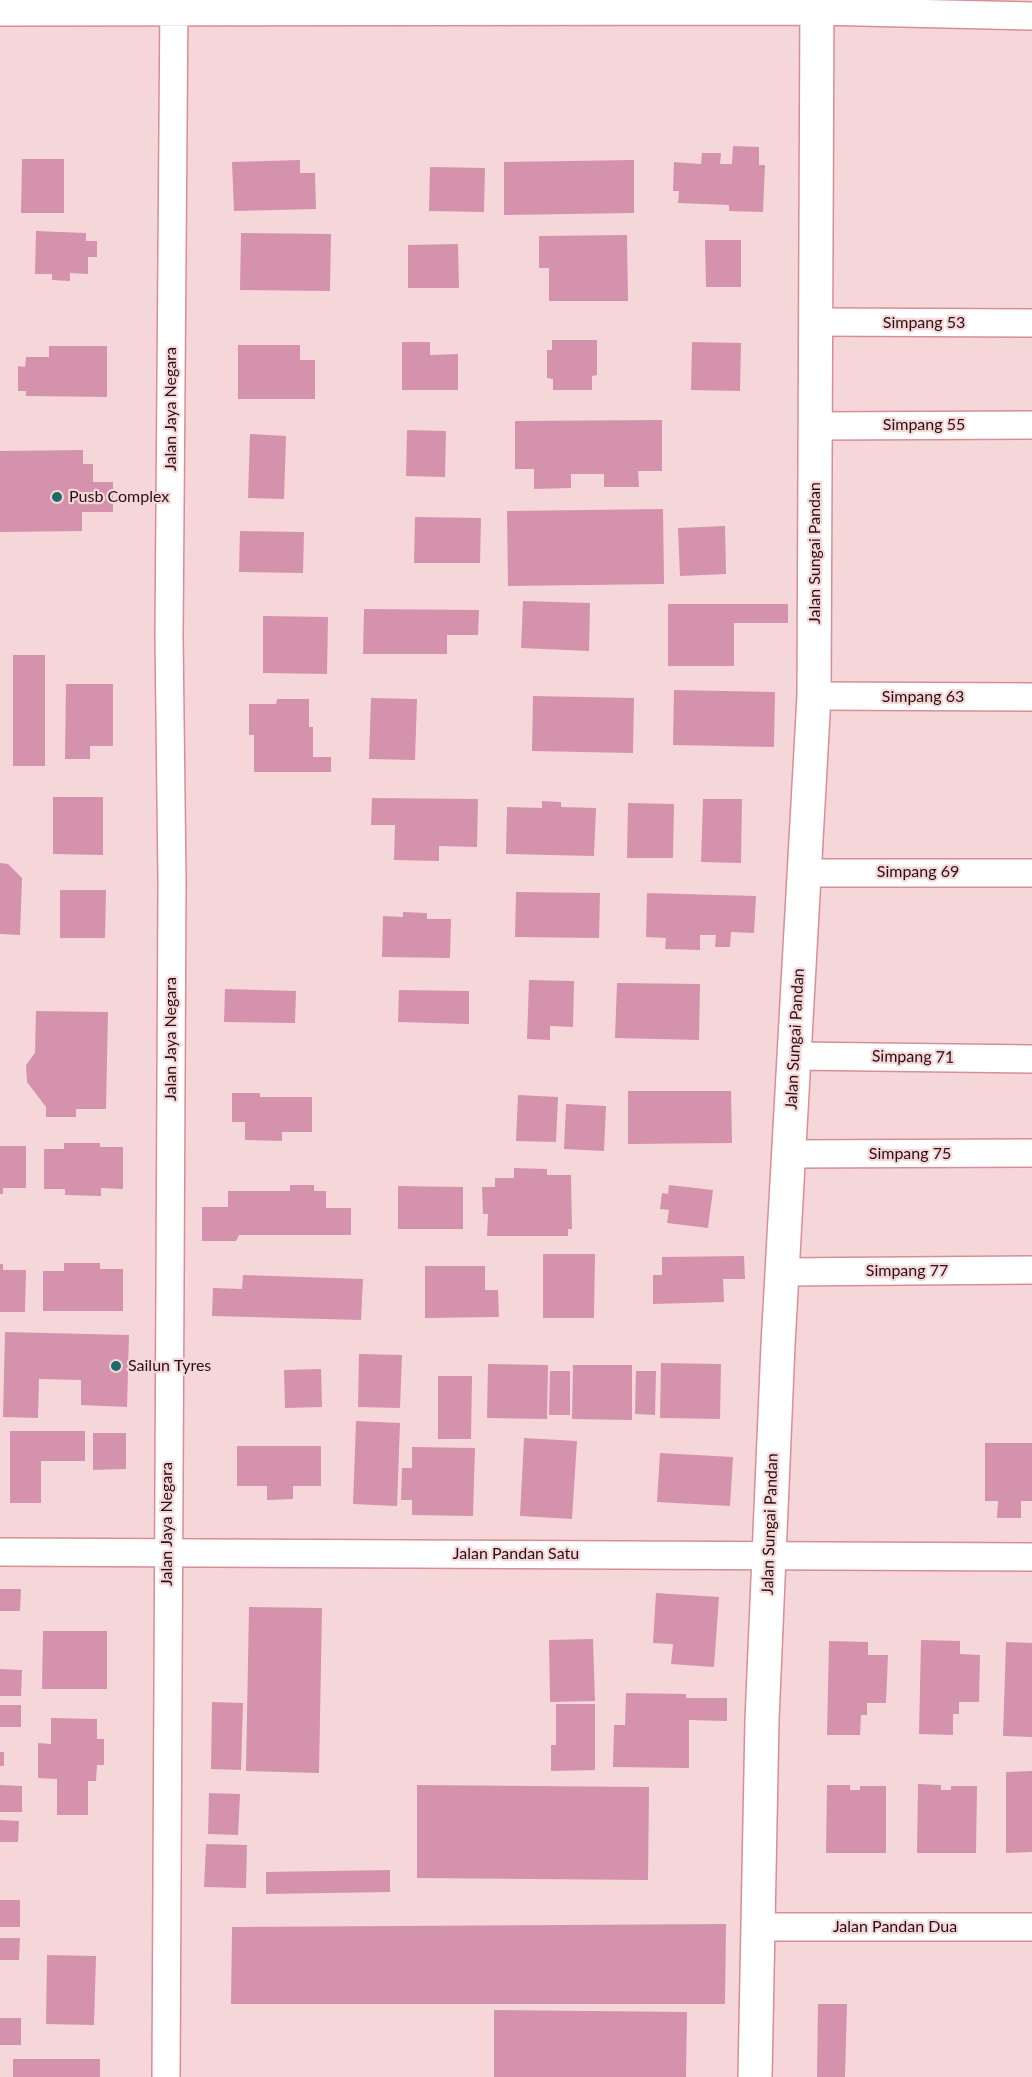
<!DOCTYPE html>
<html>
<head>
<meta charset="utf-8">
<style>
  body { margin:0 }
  canvas { display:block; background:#f6d7d9 }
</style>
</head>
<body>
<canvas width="1032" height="2077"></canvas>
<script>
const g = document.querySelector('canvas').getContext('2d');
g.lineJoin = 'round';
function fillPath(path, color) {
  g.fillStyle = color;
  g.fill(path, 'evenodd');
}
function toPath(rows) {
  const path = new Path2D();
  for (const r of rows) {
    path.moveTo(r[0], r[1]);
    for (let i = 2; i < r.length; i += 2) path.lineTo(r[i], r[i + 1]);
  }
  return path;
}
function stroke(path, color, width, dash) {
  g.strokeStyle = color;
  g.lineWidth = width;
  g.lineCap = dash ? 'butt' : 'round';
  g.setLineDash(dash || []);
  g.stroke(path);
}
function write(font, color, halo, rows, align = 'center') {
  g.font = font + ' Lato,sans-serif';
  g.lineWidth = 4.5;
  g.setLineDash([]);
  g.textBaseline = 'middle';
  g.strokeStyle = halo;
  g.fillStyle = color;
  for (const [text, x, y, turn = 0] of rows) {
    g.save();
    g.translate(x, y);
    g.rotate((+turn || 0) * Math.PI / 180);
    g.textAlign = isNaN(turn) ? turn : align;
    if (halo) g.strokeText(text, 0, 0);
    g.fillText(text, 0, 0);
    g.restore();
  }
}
const building = toPath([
  [733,146,759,147,759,165,765,165,763,212,729,211,729,205,678,203,679,191,673,191,674,162,701,164,702,153,721,153,720,164,732,164],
  [22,159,64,159,64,213,21,213],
  [300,160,300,173,315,173,316,209,234,211,232,162],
  [634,160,634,213,504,215,504,162],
  [430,167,485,168,484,212,429,211],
  [36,231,86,233,86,241,97,241,97,257,88,257,88,274,70,273,70,281,52,280,52,274,35,274],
  [241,233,331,234,330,291,240,290],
  [627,235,628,301,549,301,549,268,539,268,539,236],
  [705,240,741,240,741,287,706,287],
  [458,244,459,288,408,288,408,245],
  [552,340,597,340,597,375,592,376,592,390,553,390,553,379,547,378,547,350,552,350],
  [402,342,430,342,430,355,458,354,458,390,402,390],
  [692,342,741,343,740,391,691,390],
  [238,345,300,345,300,360,315,360,315,399,238,399],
  [49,346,107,346,107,397,26,396,26,391,18,391,18,366,25,367,26,357,49,357],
  [662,420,662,471,638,471,639,487,604,487,604,474,571,474,571,488,534,489,534,469,515,469,515,421],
  [407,430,446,431,445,477,406,476],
  [250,434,286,436,284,499,248,498],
  [83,450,83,464,93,464,93,482,113,482,113,512,82,512,82,531,0,532,0,451],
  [663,509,664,584,508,586,507,511],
  [415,517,481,518,480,563,414,563],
  [725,526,726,574,680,576,678,528],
  [240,531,304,532,303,573,239,572],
  [523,601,590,603,589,651,521,648],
  [668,604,788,604,788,623,734,623,734,666,668,666],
  [364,609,479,610,478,635,447,635,447,654,363,654],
  [263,616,328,617,327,674,263,673],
  [13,655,45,655,45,766,13,766],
  [66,684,113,684,113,746,90,746,90,759,65,759],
  [674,690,775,692,774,747,673,745],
  [533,696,634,698,633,753,532,751],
  [371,698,417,699,415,760,369,759],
  [277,699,309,699,309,727,313,727,313,757,331,757,331,772,254,772,254,735,249,735,249,704,276,704],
  [53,797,103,797,103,855,53,854],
  [372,798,478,799,477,847,439,846,439,861,394,860,395,825,371,825],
  [703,799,742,799,741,863,701,862],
  [542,801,561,802,561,807,596,808,594,856,506,854,507,807,542,808],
  [628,803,674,804,673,858,627,858],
  [0,863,8,864,22,878,20,935,0,934],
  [60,890,106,890,105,938,60,938],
  [516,892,600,893,599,938,515,937],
  [647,893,756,896,754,933,731,932,730,947,715,947,716,935,700,935,700,950,665,949,666,938,646,937],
  [403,912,427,913,427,919,451,919,450,958,382,957,383,916,403,917],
  [529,980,574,981,573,1027,550,1026,550,1040,527,1039],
  [617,983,700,984,699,1040,615,1038],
  [225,989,296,991,295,1023,224,1022],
  [399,990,469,991,469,1024,398,1022],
  [36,1011,108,1012,106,1109,76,1109,76,1117,46,1117,46,1107,27,1082,26,1065,35,1053],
  [628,1091,731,1091,732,1143,628,1144],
  [232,1093,260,1093,260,1097,312,1097,312,1132,282,1132,282,1141,245,1140,245,1122,232,1122],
  [518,1095,558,1097,556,1142,516,1141],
  [566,1104,606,1106,604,1151,564,1149],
  [64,1143,100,1143,100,1147,123,1147,123,1189,101,1188,101,1196,65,1195,65,1189,44,1189,44,1149,64,1149],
  [0,1146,26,1146,26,1188,3,1188,3,1194,0,1194],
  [514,1168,547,1169,547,1175,571,1175,572,1229,568,1229,568,1236,487,1236,488,1214,483,1214,482,1187,495,1187,495,1178,514,1178],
  [290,1185,314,1185,314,1191,326,1191,326,1208,351,1208,351,1235,239,1235,236,1241,202,1241,202,1207,228,1207,228,1191,290,1191],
  [669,1185,713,1190,708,1228,667,1223,669,1210,660,1209,662,1193,668,1194],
  [398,1186,463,1187,463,1229,398,1229],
  [543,1254,595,1254,594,1318,543,1318],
  [744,1256,745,1279,723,1279,724,1302,653,1304,653,1275,662,1275,662,1257],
  [64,1263,100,1263,100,1269,123,1269,123,1311,43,1311,43,1271,64,1271],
  [0,1264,3,1264,3,1270,26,1270,25,1312,0,1312],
  [425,1266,485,1266,485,1290,498,1290,499,1317,425,1318],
  [243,1275,363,1279,361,1320,212,1316,213,1288,242,1289],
  [5,1332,129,1335,127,1407,81,1405,81,1380,39,1379,38,1418,3,1417],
  [359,1354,402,1355,400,1408,358,1407],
  [661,1363,721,1364,720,1419,660,1418],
  [488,1364,548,1365,547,1419,487,1418],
  [573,1365,632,1365,632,1420,572,1419],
  [321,1369,322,1407,285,1408,284,1370],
  [550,1371,570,1371,570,1415,549,1415],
  [636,1371,656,1371,655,1415,635,1414],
  [438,1376,472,1376,471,1439,438,1439],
  [356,1421,400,1423,397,1506,353,1504],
  [10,1431,85,1431,85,1461,41,1461,41,1503,10,1503],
  [93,1433,126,1433,126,1469,93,1470],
  [524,1438,577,1441,572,1519,520,1516],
  [985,1443,1032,1443,1032,1501,1021,1501,1021,1518,997,1518,998,1501,985,1501],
  [237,1446,321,1446,321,1486,293,1486,293,1499,267,1500,267,1486,237,1486],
  [412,1447,475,1448,473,1516,412,1515,412,1500,401,1500,402,1468,412,1468],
  [660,1453,733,1457,730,1506,657,1502],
  [0,1589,21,1589,20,1611,0,1611],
  [656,1593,719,1597,714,1667,671,1664,673,1644,653,1643],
  [249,1607,322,1608,319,1773,246,1771],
  [43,1631,107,1631,107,1689,42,1689],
  [593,1639,595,1701,550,1702,549,1640],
  [921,1640,960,1641,960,1654,980,1655,979,1702,959,1702,959,1714,953,1714,953,1735,919,1734],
  [829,1641,868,1642,868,1655,888,1655,886,1703,867,1703,867,1715,861,1715,860,1735,827,1735],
  [1006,1642,1032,1643,1032,1737,1003,1736],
  [0,1669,22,1670,21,1696,0,1696],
  [626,1693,686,1694,686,1698,727,1698,727,1721,689,1720,689,1768,613,1767,614,1725,625,1725],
  [212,1702,243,1703,241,1770,211,1769],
  [556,1704,595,1704,595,1770,551,1771,551,1745,556,1745],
  [0,1705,21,1705,21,1727,0,1727],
  [51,1718,97,1719,97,1739,104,1739,104,1765,97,1765,96,1781,88,1781,88,1815,57,1815,57,1779,38,1778,38,1743,51,1744],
  [0,1752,4,1752,4,1766,0,1766],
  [1032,1771,1032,1852,1006,1853,1006,1772],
  [918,1784,941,1785,941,1790,951,1790,951,1786,977,1786,976,1853,917,1853],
  [0,1785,22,1786,22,1812,0,1812],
  [417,1785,649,1787,648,1880,417,1878],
  [827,1785,850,1785,850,1790,860,1790,860,1786,886,1786,886,1853,826,1853],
  [209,1793,240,1794,238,1835,208,1834],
  [0,1820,19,1821,18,1842,0,1842],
  [206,1844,247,1845,246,1888,204,1887],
  [390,1870,390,1892,266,1894,266,1872],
  [0,1900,20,1900,20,1927,0,1927],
  [726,1924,725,2004,231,2004,232,1927],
  [0,1938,20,1938,19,1960,0,1960],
  [47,1955,96,1956,94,2025,46,2024],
  [818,2004,847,2004,845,2077,817,2077],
  [494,2010,687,2012,686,2077,494,2077],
  [0,2018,21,2018,21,2045,0,2045],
  [13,2059,100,2059,100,2077,13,2077]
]);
const street = toPath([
  [0,12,817,11,1032,16],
  [816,322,1032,323],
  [816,426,1032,425],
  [814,696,1032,697],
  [803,873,1032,873],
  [794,1056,1032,1059],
  [789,1154,1032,1153],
  [783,1272,1032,1270],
  [0,1552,1032,1557],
  [757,1927,1032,1927],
  [166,2077,172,881,169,636,174,0]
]);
const secondary = toPath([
  [755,2077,762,1720,778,1345,814,696,817,0]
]);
const markers = [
  [57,497,6,"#1d6a69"],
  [116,1366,6,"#1d6a69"]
];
const streetNames = [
  ["Simpang 53",924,323],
  ["Jalan Jaya Negara",171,409,-90],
  ["Simpang 55",924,425],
  ["Jalan Sungai Pandan",815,553,-90],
  ["Simpang 63",923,697],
  ["Simpang 69",918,872],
  ["Jalan Jaya Negara",171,1039,-90],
  ["Jalan Sungai Pandan",795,1039,-87],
  ["Simpang 71",913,1057,1],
  ["Simpang 75",910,1154],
  ["Simpang 77",907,1271],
  ["Jalan Jaya Negara",167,1524,-90],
  ["Jalan Sungai Pandan",770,1524,-88],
  ["Jalan Pandan Satu",516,1554],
  ["Jalan Pandan Dua",895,1927]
];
const poiNames = [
  ["Pusb Complex",69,497],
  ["Sailun Tyres",128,1366]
];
fillPath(building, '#d492ac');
stroke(street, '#d68f94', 30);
stroke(secondary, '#d68f94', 36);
stroke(street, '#fff', 27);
stroke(secondary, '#fff', 33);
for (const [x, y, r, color] of markers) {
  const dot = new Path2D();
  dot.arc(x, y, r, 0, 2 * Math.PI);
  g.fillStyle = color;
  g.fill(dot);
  stroke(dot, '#f6d7d9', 2);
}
write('16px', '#2a1013', '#f6d7d9', streetNames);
write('16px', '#2a1013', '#f6d7d9', poiNames, 'left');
</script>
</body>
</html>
